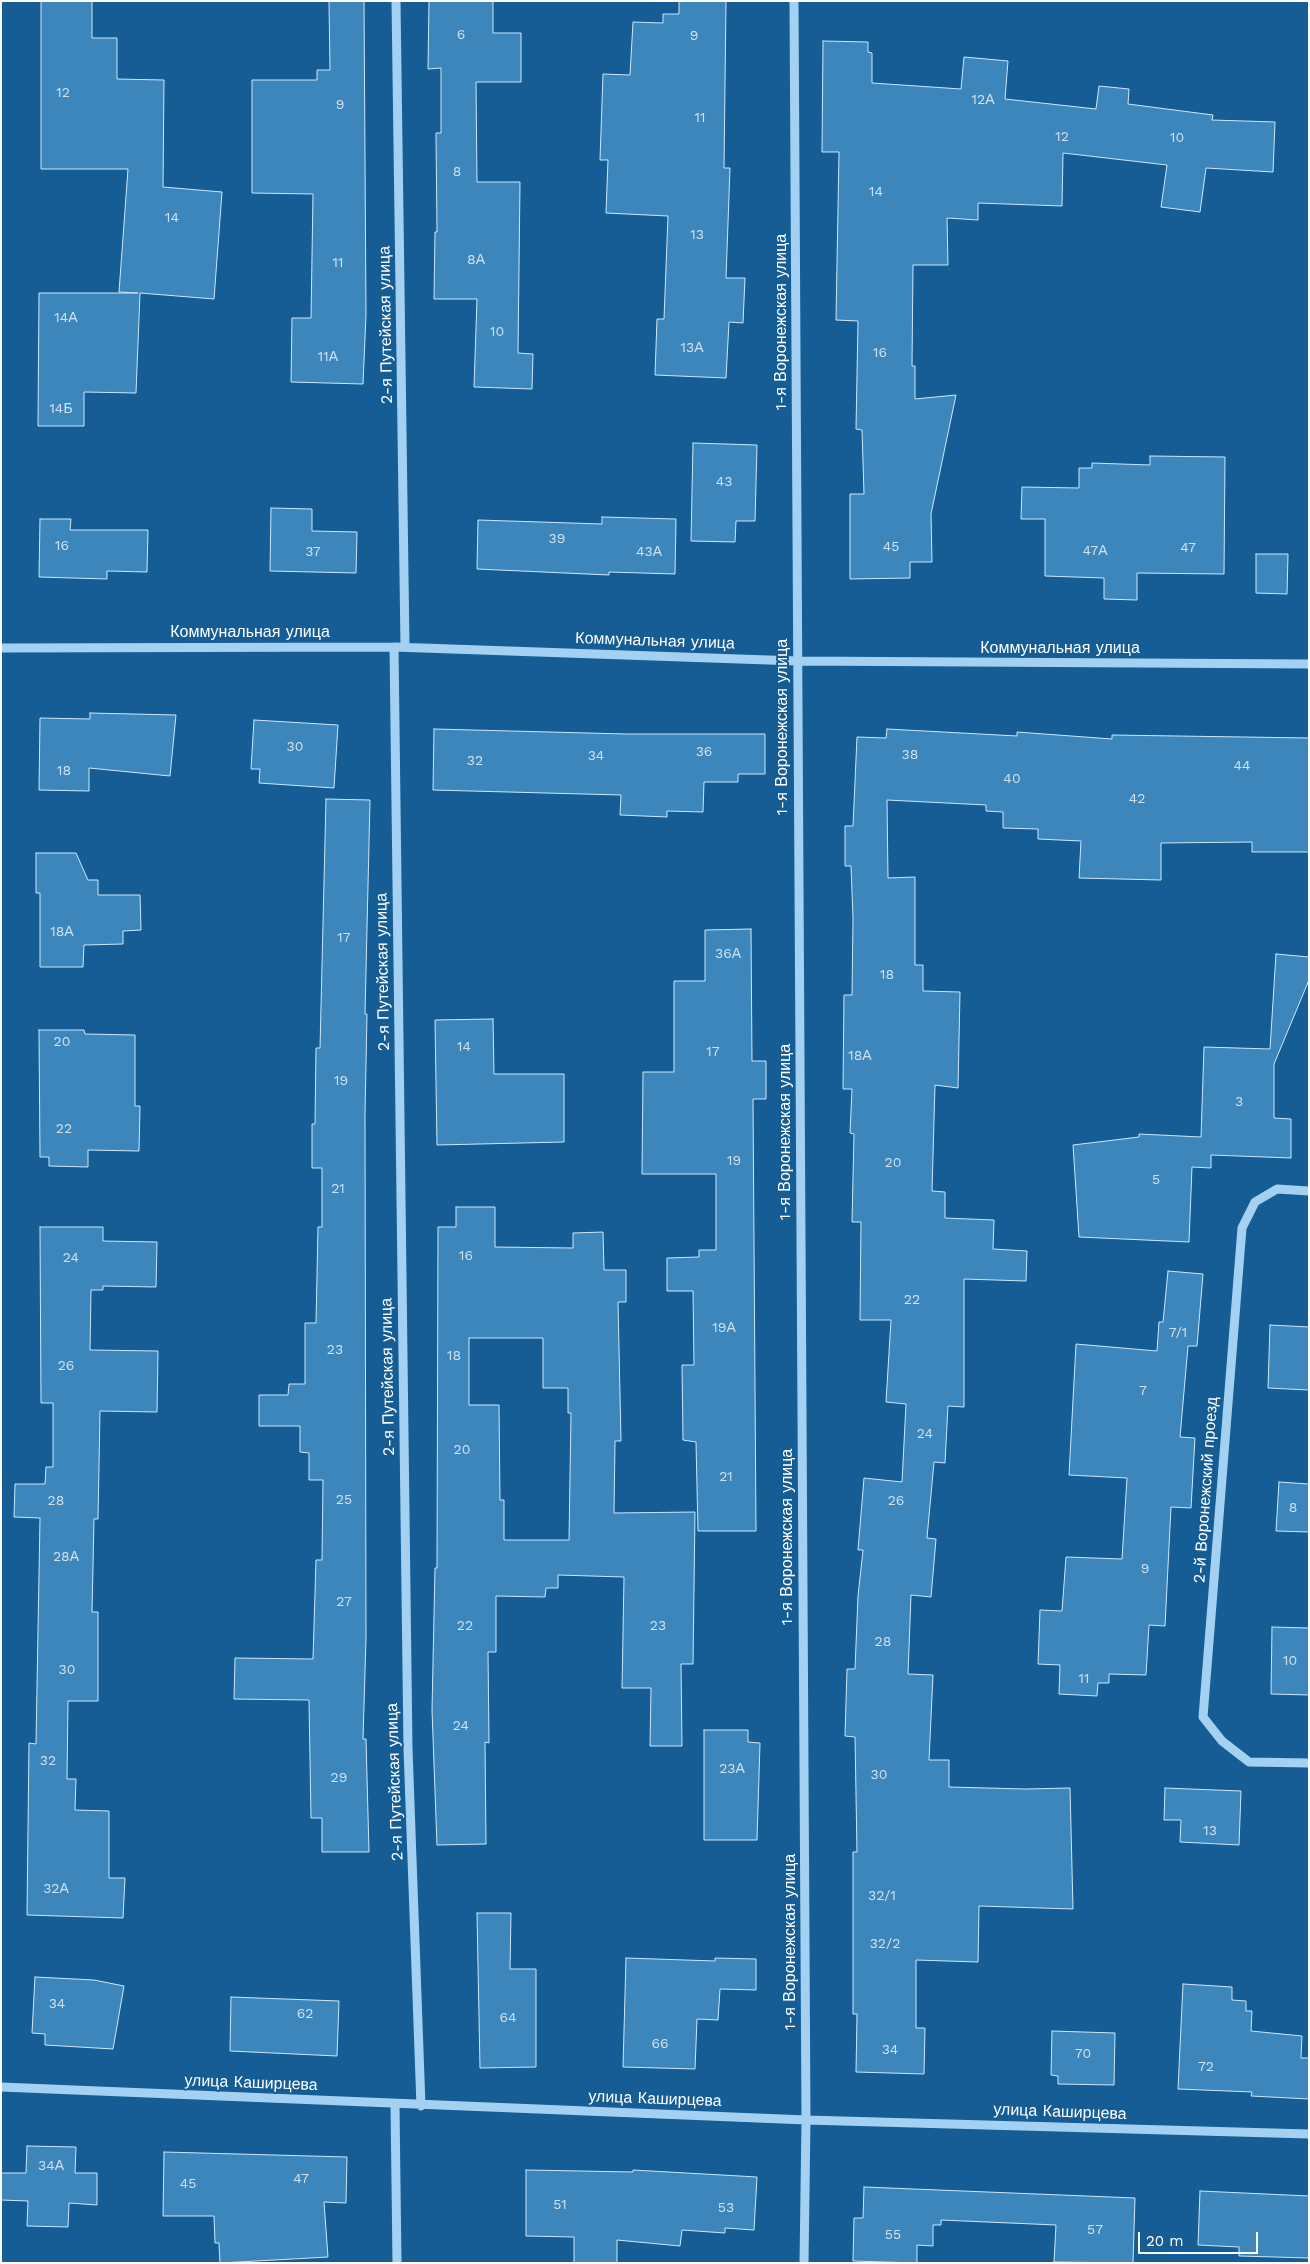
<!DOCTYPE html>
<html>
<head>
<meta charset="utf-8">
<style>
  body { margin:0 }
  #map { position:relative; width:1310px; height:2264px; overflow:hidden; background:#155d94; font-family:"Work Sans",sans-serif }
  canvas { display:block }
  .frame { position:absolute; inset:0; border:2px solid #fff; pointer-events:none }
  .scale { position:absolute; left:1138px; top:2232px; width:120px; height:22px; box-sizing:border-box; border:2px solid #fff; border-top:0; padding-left:6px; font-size:15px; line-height:18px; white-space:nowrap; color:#fff; -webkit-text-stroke:4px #155d94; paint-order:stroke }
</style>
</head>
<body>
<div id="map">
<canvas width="1310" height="2264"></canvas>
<div class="frame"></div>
<div class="scale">20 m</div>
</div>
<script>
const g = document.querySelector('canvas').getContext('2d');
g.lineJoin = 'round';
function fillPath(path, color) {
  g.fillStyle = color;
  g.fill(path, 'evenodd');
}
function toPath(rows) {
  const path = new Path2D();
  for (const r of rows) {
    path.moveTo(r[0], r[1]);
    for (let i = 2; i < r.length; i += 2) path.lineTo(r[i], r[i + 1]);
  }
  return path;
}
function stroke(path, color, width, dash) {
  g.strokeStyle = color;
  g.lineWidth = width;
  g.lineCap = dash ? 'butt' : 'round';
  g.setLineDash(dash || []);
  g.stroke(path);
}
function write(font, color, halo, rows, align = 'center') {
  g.font = font + ' "Work Sans",sans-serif';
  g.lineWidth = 4;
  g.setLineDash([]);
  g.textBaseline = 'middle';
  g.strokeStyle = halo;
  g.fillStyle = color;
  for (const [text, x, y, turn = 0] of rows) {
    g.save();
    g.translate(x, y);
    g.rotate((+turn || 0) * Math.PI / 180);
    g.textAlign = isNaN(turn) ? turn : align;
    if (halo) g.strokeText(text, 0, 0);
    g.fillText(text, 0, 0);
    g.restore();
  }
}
const building = toPath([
  [41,1,92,1,92,38,117,38,117,79,164,80,163,187,222,192,214,299,140,293,136,393,84,392,84,426,38,426,39,293,138,293,119,292,128,169,41,169,41,1],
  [329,1,364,1,366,315,363,384,291,382,292,318,311,318,313,194,252,193,252,80,317,80,317,70,330,70,329,1],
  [429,1,493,1,493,33,521,33,521,82,476,82,477,182,520,182,518,353,533,354,532,389,474,387,477,299,434,299,435,232,437,232,436,133,441,133,441,68,428,69,429,1],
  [679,1,726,1,724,168,730,168,726,278,745,278,743,323,729,322,726,378,655,375,657,319,664,319,668,216,606,213,608,160,600,160,603,74,630,75,633,22,663,23,663,14,679,14,679,1],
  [823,41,868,42,868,52,872,53,872,83,961,89,964,57,1008,61,1005,99,1096,109,1099,86,1129,89,1128,104,1213,115,1212,120,1275,122,1273,172,1206,168,1200,212,1161,207,1167,165,1063,153,1062,206,978,203,978,220,947,218,948,265,913,265,912,366,915,366,915,399,956,395,931,514,932,562,910,562,910,578,850,579,850,494,864,494,862,430,856,429,858,321,836,320,839,152,822,152,823,41],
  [693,443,757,445,755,521,736,521,735,542,691,541,693,443],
  [1150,456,1225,457,1224,574,1137,573,1137,600,1104,599,1104,578,1045,576,1045,519,1021,519,1022,487,1079,488,1079,468,1092,468,1092,463,1150,465,1150,456],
  [271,508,312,509,312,531,357,532,356,573,270,571,271,508],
  [602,517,676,519,675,574,609,572,609,575,477,569,478,520,602,524,602,517],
  [40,519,71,519,70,530,148,530,147,572,107,571,107,579,39,577,40,519],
  [1256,554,1288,554,1287,594,1256,593,1256,554],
  [90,713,176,715,170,776,89,768,89,791,39,790,40,718,90,719,90,713],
  [254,720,338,725,334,788,259,783,260,769,251,769,254,720],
  [434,729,626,734,765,734,765,774,738,774,738,782,704,782,703,812,667,811,667,817,620,815,621,795,433,790,434,729],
  [887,729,1017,736,1017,732,1112,739,1112,735,1309,738,1309,852,1252,852,1252,842,1161,843,1161,880,1079,878,1081,841,1038,839,1038,829,1003,828,1003,812,986,811,986,805,887,800,888,878,915,877,915,965,923,965,923,991,960,992,958,1088,935,1085,932,1191,945,1192,945,1218,994,1220,993,1249,1027,1251,1026,1281,964,1279,964,1407,948,1406,945,1463,934,1462,927,1538,936,1539,931,1597,911,1595,908,1674,933,1675,929,1760,949,1760,949,1787,1025,1789,1070,1788,1073,1909,979,1906,978,1962,916,1960,916,2028,925,2028,924,2074,856,2072,857,2014,853,2014,853,1852,857,1852,855,1737,845,1736,847,1669,855,1669,858,1596,863,1550,858,1550,864,1478,902,1482,906,1404,886,1402,891,1320,860,1320,861,1222,852,1222,854,1134,850,1133,852,1089,843,1089,844,995,852,995,853,918,851,866,845,866,845,826,853,826,857,737,886,738,887,729],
  [326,799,370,800,365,1014,367,1014,365,1114,366,1638,363,1739,366,1739,369,1852,322,1852,322,1818,311,1818,309,1700,234,1699,235,1658,313,1659,316,1560,322,1560,323,1480,309,1480,309,1453,300,1452,300,1426,259,1426,259,1395,288,1395,289,1384,305,1384,305,1323,316,1323,318,1227,322,1227,322,1168,312,1168,312,1124,315,1124,316,1048,320,1048,326,799],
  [36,853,76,853,88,880,98,880,98,895,140,895,141,930,123,931,123,944,84,945,83,967,40,967,40,893,36,893,36,853],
  [751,929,752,1061,766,1061,766,1099,753,1099,756,1531,698,1531,696,1442,683,1440,682,1365,694,1365,693,1291,667,1291,667,1258,699,1257,699,1250,716,1250,716,1174,642,1174,643,1072,674,1072,674,981,705,981,705,930,751,929],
  [1276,954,1309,957,1309,980,1274,1064,1274,1118,1291,1119,1291,1158,1211,1155,1211,1168,1192,1167,1189,1242,1079,1237,1073,1145,1139,1137,1139,1134,1201,1137,1204,1047,1270,1049,1276,954],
  [493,1019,494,1074,564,1074,564,1142,437,1145,435,1020,493,1019],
  [39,1030,84,1030,85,1034,135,1035,135,1106,140,1106,139,1151,88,1150,88,1167,49,1166,49,1157,40,1157,39,1030],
  [456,1207,495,1207,495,1247,573,1248,573,1233,603,1232,604,1270,626,1270,626,1302,618,1302,621,1441,615,1441,614,1513,695,1512,693,1664,681,1664,682,1746,650,1746,651,1688,622,1688,624,1577,558,1575,558,1588,546,1588,545,1597,496,1596,496,1652,488,1652,489,1743,485,1742,486,1844,437,1845,432,1710,435,1568,437,1568,438,1227,456,1227,456,1207],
  [469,1338,543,1338,543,1388,568,1388,568,1413,571,1413,569,1540,504,1540,504,1500,500,1500,499,1405,469,1405,469,1338],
  [40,1227,103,1227,103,1241,157,1242,156,1287,103,1286,103,1290,91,1290,90,1350,158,1351,157,1412,100,1411,98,1519,94,1519,92,1612,98,1612,98,1701,68,1701,67,1779,76,1779,75,1810,109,1811,109,1878,125,1878,123,1918,27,1915,29,1743,36,1744,40,1518,14,1517,15,1484,45,1484,46,1467,53,1467,53,1403,41,1403,40,1227],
  [1168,1271,1203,1274,1197,1346,1188,1346,1180,1437,1195,1438,1191,1508,1171,1507,1165,1626,1149,1625,1146,1675,1109,1674,1109,1683,1098,1683,1097,1696,1059,1694,1060,1665,1038,1664,1040,1610,1062,1611,1066,1557,1122,1559,1127,1478,1069,1475,1076,1344,1157,1351,1159,1322,1163,1322,1168,1271],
  [1270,1325,1309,1327,1309,1390,1268,1388,1270,1325],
  [1279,1482,1309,1484,1309,1532,1276,1531,1279,1482],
  [1272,1627,1309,1628,1309,1695,1271,1694,1272,1627],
  [704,1730,748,1730,748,1742,760,1743,757,1840,704,1840,704,1730],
  [1165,1788,1241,1791,1239,1845,1180,1842,1181,1820,1164,1820,1165,1788],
  [477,1913,511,1913,510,1969,536,1969,536,2067,480,2068,477,1913],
  [626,1958,715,1961,715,1958,756,1959,756,1990,720,1989,718,2020,697,2019,695,2069,623,2067,626,1958],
  [35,1977,94,1980,124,1986,113,2049,45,2045,45,2034,32,2033,35,1977],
  [1183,1984,1232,1987,1232,2000,1246,2001,1246,2011,1252,2011,1251,2031,1302,2036,1301,2058,1309,2058,1309,2099,1251,2096,1252,2092,1178,2089,1183,1984],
  [231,1997,339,2001,337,2056,230,2051,231,1997],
  [1052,2031,1115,2033,1114,2085,1058,2084,1058,2076,1051,2075,1052,2031],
  [27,2146,76,2147,75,2173,97,2173,97,2205,69,2203,68,2227,27,2226,28,2201,1,2200,1,2173,26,2173,27,2146],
  [164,2152,347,2157,346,2203,324,2202,328,2257,220,2263,219,2243,215,2243,214,2216,163,2216,164,2152],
  [526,2170,633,2172,633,2170,757,2177,754,2230,725,2228,725,2233,682,2230,680,2246,617,2240,617,2263,574,2263,574,2237,526,2236,526,2170],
  [864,2187,1135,2198,1133,2263,1054,2262,1056,2225,941,2220,941,2225,933,2225,933,2246,917,2245,917,2263,853,2261,854,2218,863,2218,864,2187],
  [1200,2191,1309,2196,1309,2258,1239,2256,1239,2247,1198,2245,1200,2191]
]);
const minor = toPath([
  [396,1,405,647],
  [794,1,806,2120,804,2263],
  [394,647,408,1749,421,2106],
  [1,648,394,647,797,661,1309,664],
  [1309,1191,1277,1189,1255,1202,1242,1228,1203,1717,1222,1741,1249,1762,1309,1763],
  [1,2087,806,2120,1309,2134],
  [395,2105,397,2263]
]);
const numberNames = [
  ["6",461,35],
  ["9",694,36],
  ["12",63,93],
  ["12А",983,100],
  ["9",340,105],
  ["11",700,118],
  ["12",1062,137],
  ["10",1177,138],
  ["8",457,172],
  ["14",876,192],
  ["14",172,218],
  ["13",697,235],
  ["8А",476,260],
  ["11",338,263],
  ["14А",66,318],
  ["10",497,332],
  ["13А",692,348],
  ["16",880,353],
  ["11А",328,357],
  ["14Б",61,409],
  ["43",724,482],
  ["39",557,539],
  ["16",62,546],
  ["45",891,547],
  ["47",1188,548],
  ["47А",1095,551],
  ["37",313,552],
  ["43А",649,552],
  ["30",295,747],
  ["36",704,752],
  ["38",910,755],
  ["34",596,756],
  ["32",475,761],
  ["44",1242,766],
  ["18",64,771],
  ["40",1012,779],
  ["42",1137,799],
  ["18А",62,932],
  ["17",344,938],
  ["36А",728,954],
  ["18",887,975],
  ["20",62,1042],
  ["14",464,1047],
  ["17",713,1052],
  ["18А",860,1056],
  ["19",341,1081],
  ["3",1239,1102],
  ["22",64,1129],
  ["19",734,1161],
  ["20",893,1163],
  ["5",1156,1180],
  ["21",338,1189],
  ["16",466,1256],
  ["24",71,1258],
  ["22",912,1300],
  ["19А",724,1328],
  ["7/1",1178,1333],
  ["23",335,1350],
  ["18",454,1356],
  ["26",66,1366],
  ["7",1143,1391],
  ["24",925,1434],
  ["20",462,1450],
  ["21",726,1477],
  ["25",344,1500],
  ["28",56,1501],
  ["26",896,1501],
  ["8",1293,1508],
  ["28А",66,1557],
  ["9",1145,1569],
  ["27",344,1602],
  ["22",465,1626],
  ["23",658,1626],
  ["28",883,1642],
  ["10",1290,1661],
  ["30",67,1670],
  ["11",1084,1679],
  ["24",461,1726],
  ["32",48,1761],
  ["23А",732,1769],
  ["30",879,1775],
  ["29",339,1778],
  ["13",1210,1831],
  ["32А",56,1889],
  ["32/1",882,1896],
  ["32/2",885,1944],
  ["34",57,2004],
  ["62",305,2014],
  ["64",508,2018],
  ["66",660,2044],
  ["34",890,2050],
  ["70",1083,2054],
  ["72",1206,2067],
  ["34А",51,2166],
  ["47",301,2179],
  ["45",188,2184],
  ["51",560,2205],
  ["53",726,2208],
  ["57",1095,2230],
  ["55",893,2235]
];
const streetNames = [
  ["1-я Воронежская улица",781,322,-90],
  ["2-я Путейская улица",386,325,-91],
  ["Коммунальная улица",250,632],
  ["Коммунальная улица",655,641,2],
  ["Коммунальная улица",1060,648],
  ["1-я Воронежская улица",782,727,-90],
  ["2-я Путейская улица",383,972,-91],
  ["1-я Воронежская улица",785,1132,-90],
  ["2-я Путейская улица",388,1377,-91],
  ["2-й Воронежский проезд",1206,1490,-86],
  ["1-я Воронежская улица",787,1537,-90],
  ["2-я Путейская улица",395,1782,-92],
  ["1-я Воронежская улица",790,1942,-90],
  ["улица Каширцева",251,2083,2],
  ["улица Каширцева",655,2099,2],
  ["улица Каширцева",1060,2112,2]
];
fillPath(building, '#3d86bc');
stroke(building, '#cce8fc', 1);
stroke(minor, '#a4d1f2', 9);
write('14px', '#cee1ee', null, numberNames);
write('16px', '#fff', '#155d94', streetNames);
</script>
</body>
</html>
